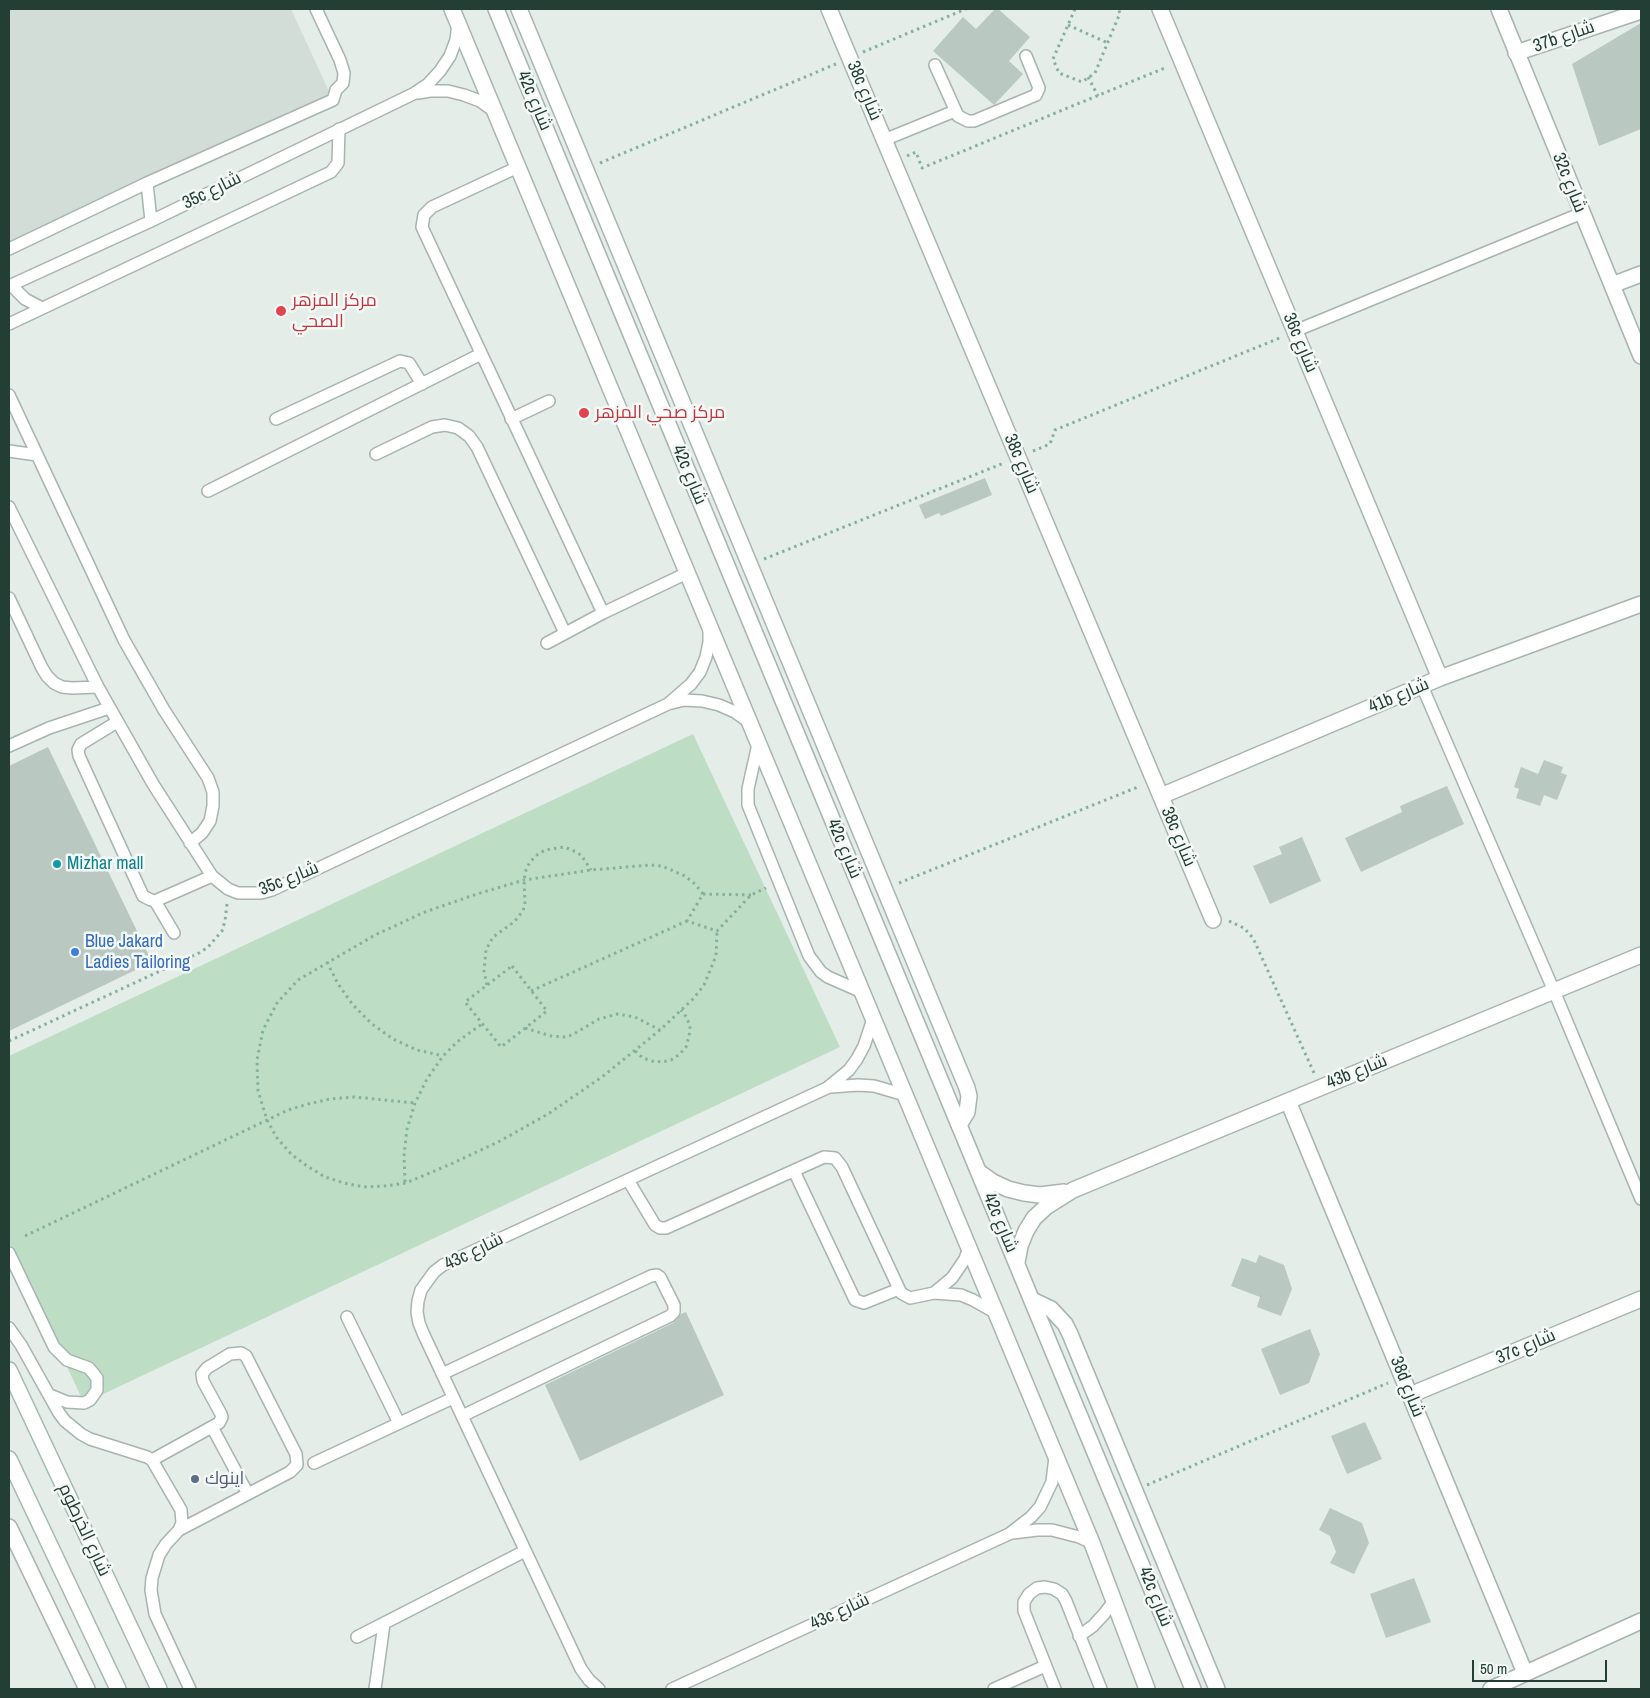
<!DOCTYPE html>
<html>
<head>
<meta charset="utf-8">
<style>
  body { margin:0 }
  #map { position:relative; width:1650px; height:1698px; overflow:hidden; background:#e4ede8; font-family:"Archivo Narrow",sans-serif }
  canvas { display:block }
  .frame { position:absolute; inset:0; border:10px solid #233f35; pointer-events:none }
  .scale { position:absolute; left:1472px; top:1660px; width:135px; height:22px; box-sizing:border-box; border:2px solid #233f35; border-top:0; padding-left:6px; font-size:15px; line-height:18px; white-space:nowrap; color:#233f35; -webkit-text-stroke:4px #f4f9f7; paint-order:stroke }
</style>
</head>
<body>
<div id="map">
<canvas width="1650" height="1698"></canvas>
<div class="frame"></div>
<div class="scale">50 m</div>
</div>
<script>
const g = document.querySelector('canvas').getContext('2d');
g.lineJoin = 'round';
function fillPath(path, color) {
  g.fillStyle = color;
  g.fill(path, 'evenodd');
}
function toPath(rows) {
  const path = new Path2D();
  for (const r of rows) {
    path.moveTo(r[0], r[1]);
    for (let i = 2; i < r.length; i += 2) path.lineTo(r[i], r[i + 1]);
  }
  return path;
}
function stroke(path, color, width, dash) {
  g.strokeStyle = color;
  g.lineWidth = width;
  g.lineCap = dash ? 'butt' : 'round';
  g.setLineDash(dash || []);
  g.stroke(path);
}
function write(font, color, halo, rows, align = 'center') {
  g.font = font + ' "Archivo Narrow",Cairo,sans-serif';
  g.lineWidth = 5;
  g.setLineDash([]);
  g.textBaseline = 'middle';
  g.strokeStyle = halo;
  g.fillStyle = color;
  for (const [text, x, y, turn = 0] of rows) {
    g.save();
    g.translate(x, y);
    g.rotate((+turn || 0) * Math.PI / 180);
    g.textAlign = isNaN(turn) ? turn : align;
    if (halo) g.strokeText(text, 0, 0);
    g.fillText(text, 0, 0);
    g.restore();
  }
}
const built = toPath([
  [9,9,291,9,333,100,9,250]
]);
const green = toPath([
  [693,734,840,1047,84,1403,9,1243,9,1056]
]);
const building = toPath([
  [995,9,998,9,1030,37,1009,61,1023,74,994,105,933,51,963,17,976,29],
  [1641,23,1641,129,1599,146,1572,64],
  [985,478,992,495,941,516,939,513,925,519,919,505],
  [48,747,152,962,9,1031,9,766],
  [1544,760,1563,767,1561,773,1567,775,1557,800,1544,795,1540,806,1516,798,1519,789,1514,787,1521,767,1538,774],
  [1447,786,1464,824,1361,872,1345,838,1402,812,1400,806],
  [1302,837,1321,881,1270,904,1253,866,1282,854,1279,847],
  [1259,1255,1284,1265,1292,1289,1281,1316,1257,1307,1260,1297,1231,1286,1242,1258,1256,1263],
  [686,1312,724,1395,580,1461,545,1385,673,1323,681,1314],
  [1310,1329,1320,1354,1309,1383,1280,1395,1261,1349],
  [1365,1422,1382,1459,1347,1474,1331,1436],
  [1330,1508,1362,1523,1369,1543,1354,1574,1330,1563,1336,1552,1330,1536,1319,1530],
  [1414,1578,1431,1622,1386,1638,1370,1594]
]);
const path = toPath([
  [1075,9,1053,59,1059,73,1082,82,1095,73,1120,13,1118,9],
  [1068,25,1108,43],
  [863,52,966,9],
  [1088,77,1098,96],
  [907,156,916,152,922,168,1167,67],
  [600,163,836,64],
  [1033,451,1050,444,1055,430,1282,337],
  [764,559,1004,463],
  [899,883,1138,787,1138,788],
  [703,894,695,884,685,876,662,866,650,865,591,870,524,880,477,894,425,912,375,935,298,980,277,1003,263,1030,257,1060,258,1091,267,1120,277,1138,291,1154,307,1166,325,1177,344,1183,364,1187,385,1186,406,1183,451,1164,500,1141,548,1114,602,1077,660,1030,694,998,704,985,716,956,717,931],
  [751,895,703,894,687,921,717,931,751,895,766,888],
  [1229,921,1244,928,1253,938,1314,1073],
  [327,962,338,984,353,1005,372,1024,393,1039,417,1050,443,1056],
  [512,966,547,1011,501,1047,465,1002,512,966],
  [487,985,484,971,486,950,493,937,514,922,523,911,525,904,524,880,526,870,530,862,537,855,545,850,564,847,572,850,581,855,591,870],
  [531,991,687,921],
  [525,1028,551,1036,565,1037,572,1035,599,1019,617,1014,635,1017,660,1030],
  [9,1041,199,953,208,947,222,931,225,921,227,904],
  [635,1051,643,1058,652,1061,662,1062,671,1060,680,1054,686,1047,689,1037,690,1027,687,1018,681,1010],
  [405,1182,404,1156,407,1129,415,1103,427,1079,443,1056,457,1042,482,1024],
  [25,1236,288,1110,308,1104,330,1099,354,1097,415,1103],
  [1147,1485,1388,1383]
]);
const service = toPath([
  [935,65,958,116,968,121,974,121,1036,95,1039,88,1026,56],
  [418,93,430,91,448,91,464,95,480,101,494,111],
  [884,140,955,111],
  [518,167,432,207,424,215,422,227,603,613],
  [147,183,151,221],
  [9,249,147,183,333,100,336,90,343,83,344,73,340,60,316,9],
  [11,285,25,299,42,308],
  [9,286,151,221,413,94,428,84,440,71,450,56,456,40,458,23],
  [9,324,331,172,338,163,339,129],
  [1295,331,1582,213],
  [9,395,124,640,164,710,208,778,213,792,213,806,210,821,202,833,190,843],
  [276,419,400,361,409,363,422,384],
  [511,419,549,401],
  [9,451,37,455],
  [376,454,432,427,445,425,458,428,469,436,477,447,565,633],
  [208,491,481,354],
  [9,507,98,687,153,784,212,876,228,889,238,893,261,893,272,890,668,704,691,684,700,672,706,657,709,642,709,629],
  [9,598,42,668,47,676,54,683,62,687,72,688,98,687],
  [547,643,603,613,687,573],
  [1422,686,1554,991,1641,1199],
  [672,703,684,700,702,701,719,705,735,712,749,722],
  [117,722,81,744,78,750,79,756,143,896,151,900,155,901,212,876],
  [758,744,748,789,748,805,809,956,821,972,828,977,862,992],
  [9,746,49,728,109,708],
  [155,901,174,933],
  [831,1087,858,1085,874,1086,905,1095],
  [794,1171,855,1300,864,1303,899,1289],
  [628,1180,655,1225,660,1228,666,1228,824,1157,835,1158,842,1167,901,1293,910,1298,934,1293,961,1295,973,1300,996,1313],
  [9,1253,54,1347,67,1360,89,1368,97,1378,97,1390,90,1400,84,1403,67,1402,50,1395],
  [934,1293,952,1278,965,1259,969,1248],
  [347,1317,399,1423],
  [9,1328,21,1345,59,1413,65,1421,81,1434,90,1439,147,1457,152,1460,181,1510,182,1523,179,1530,166,1544,159,1555,152,1578,151,1590,155,1614,190,1689],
  [442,1374,651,1276,657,1275,660,1277,674,1305,674,1312,670,1316,462,1416],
  [212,1427,248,1494],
  [152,1460,219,1423,222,1417,221,1414,203,1381,202,1374,207,1368,230,1354,241,1353,246,1356,296,1454,297,1465,290,1472,179,1530],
  [314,1463,453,1398],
  [1013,1533,1037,1530,1052,1530,1079,1537,1092,1543],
  [1079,1636,1093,1626,1104,1614,1114,1601],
  [357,1637,525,1551],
  [375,1689,384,1624],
  [599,1689,589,1680,581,1669,423,1333,419,1323,417,1312,418,1301,421,1290,434,1272,443,1265,827,1088,849,1070,857,1059,864,1046,873,1019],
  [672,1689,1009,1534,1031,1517,1040,1507,1052,1482,1055,1457],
  [994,1689,1045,1666],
  [1055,1689,1024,1611,1024,1602,1029,1594,1037,1588,1045,1587,1054,1589,1062,1594,1066,1601,1101,1689]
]);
const minor = toPath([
  [519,9,967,1088,969,1096,967,1112,959,1125],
  [829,9,1213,920],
  [1160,9,1440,678],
  [1499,9,1641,356],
  [1516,53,1641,11],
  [1612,285,1641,274],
  [1161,796,1440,678,1641,604],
  [1288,1101,1525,1673],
  [979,1172,993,1182,1008,1189,1024,1193,1040,1195,1064,1192],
  [1017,1262,1020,1246,1026,1231,1034,1218,1046,1207,1073,1190,1641,955],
  [1032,1300,1051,1309,1065,1324,1070,1334,1217,1689],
  [1410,1395,1641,1299],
  [9,1527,87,1689],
  [1491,1689,1641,1621]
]);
const tertiary = toPath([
  [452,9,1092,1543,1147,1689],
  [496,9,1193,1689]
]);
const secondary = toPath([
  [9,1370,159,1689],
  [9,1459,118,1689]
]);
const markers = [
  [281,311,6,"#e0444e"],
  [584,413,6,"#e0444e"],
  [57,864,5,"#0f9aa8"],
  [75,952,5,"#3f7fe0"],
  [195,1479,5,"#5c6f8a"]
];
const streetNames = [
  ["37b شارع",1564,37,-19],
  ["38c شارع",864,91,67],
  ["42c شارع",534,101,67],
  ["32c شارع",1569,183,68],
  ["35c شارع",212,191,-26],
  ["36c شارع",1300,343,67],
  ["38c شارع",1021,464,67],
  ["42c شارع",689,475,67],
  ["41b شارع",1399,696,-23],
  ["38c شارع",1178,837,67],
  ["42c شارع",844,849,67],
  ["35c شارع",289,879,-22],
  ["43b شارع",1357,1072,-22],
  ["42c شارع",1000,1223,67],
  ["43c شارع",474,1252,-26],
  ["37c شارع",1526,1347,-23],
  ["38d شارع",1407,1387,68],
  ["شارع الخرطوم",84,1530,65],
  ["42c شارع",1155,1597,68],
  ["43c شارع",840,1612,-25]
];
const healthNames = [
  ["مركز المزهر",292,301],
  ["الصحي",292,322],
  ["مركز صحي المزهر",595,413]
];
const cultureNames = [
  ["Mizhar mall",67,864]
];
const shopNames = [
  ["Blue Jakard",85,942],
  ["Ladies Tailoring",85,963]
];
const serviceNames = [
  ["اينوك",205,1479]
];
fillPath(built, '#d2ddd7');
fillPath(green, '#bddec4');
fillPath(building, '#b9c8c1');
stroke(service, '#a6b5af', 14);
stroke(minor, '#a6b5af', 18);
stroke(tertiary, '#a6b5af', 18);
stroke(secondary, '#a2b9af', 18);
stroke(path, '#85b09f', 3, [2.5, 4]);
stroke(service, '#fff', 11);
stroke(minor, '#fff', 15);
stroke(tertiary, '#fff', 15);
stroke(secondary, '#fff', 15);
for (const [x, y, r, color] of markers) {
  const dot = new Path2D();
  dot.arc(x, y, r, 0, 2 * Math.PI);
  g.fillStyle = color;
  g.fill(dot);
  stroke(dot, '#f4f9f7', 2);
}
write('18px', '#233f35', '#f4f9f7', streetNames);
write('18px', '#be3a42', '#f4f9f7', healthNames, 'left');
write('18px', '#0d838f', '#f4f9f7', cultureNames, 'left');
write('18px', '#366cbe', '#f4f9f7', shopNames, 'left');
write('18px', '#4e5e75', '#f4f9f7', serviceNames, 'left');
</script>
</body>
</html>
